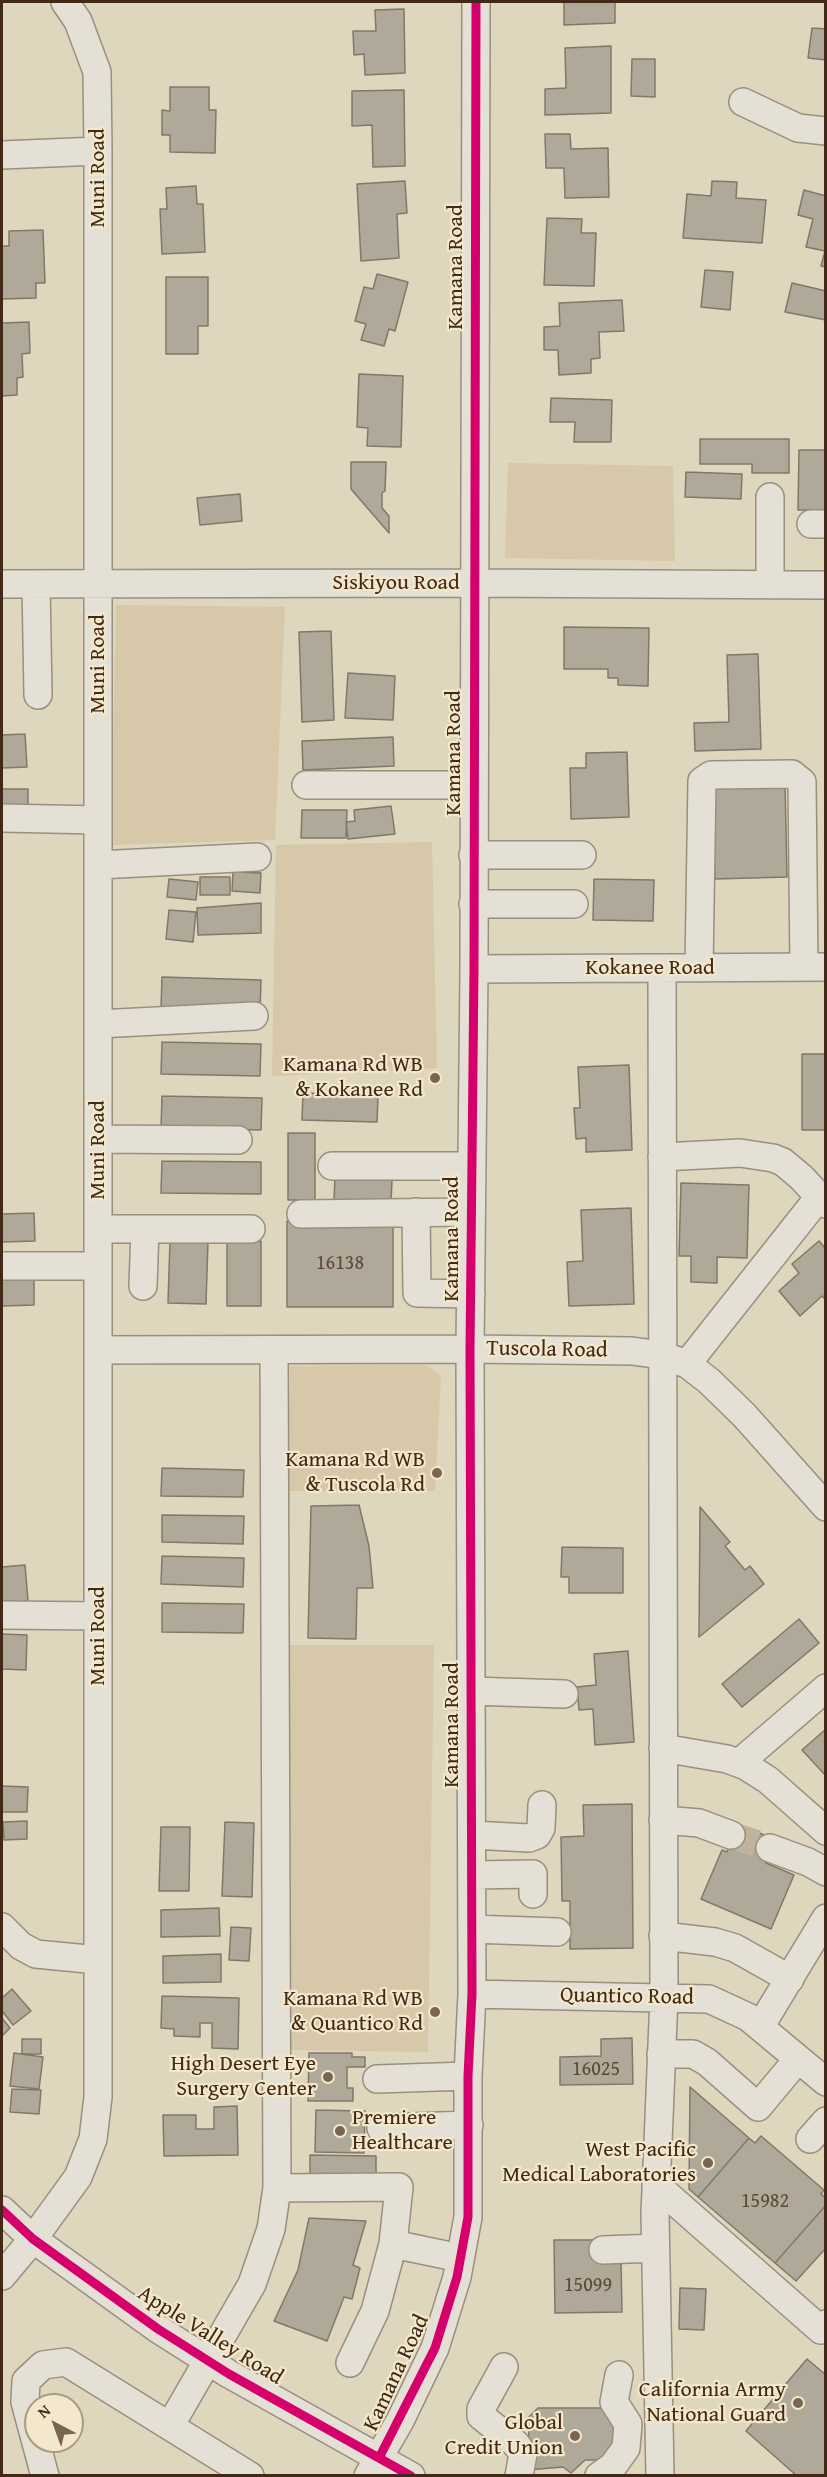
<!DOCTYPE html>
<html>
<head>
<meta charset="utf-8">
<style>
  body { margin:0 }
  #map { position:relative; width:827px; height:2477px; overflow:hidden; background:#dfd6be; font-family:"Gentium Book Plus",serif }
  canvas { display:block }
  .frame { position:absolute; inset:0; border:3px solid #422816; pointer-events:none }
  .north { position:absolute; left:24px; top:2393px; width:60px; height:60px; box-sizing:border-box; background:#f3e8cc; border:2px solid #ac9b83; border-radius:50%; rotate:319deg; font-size:16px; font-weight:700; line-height:24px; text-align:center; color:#422816 }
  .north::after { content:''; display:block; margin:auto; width:21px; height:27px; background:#796551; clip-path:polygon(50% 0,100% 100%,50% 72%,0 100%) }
</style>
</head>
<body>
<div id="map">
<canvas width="827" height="2477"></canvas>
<div class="frame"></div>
<div class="north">N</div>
</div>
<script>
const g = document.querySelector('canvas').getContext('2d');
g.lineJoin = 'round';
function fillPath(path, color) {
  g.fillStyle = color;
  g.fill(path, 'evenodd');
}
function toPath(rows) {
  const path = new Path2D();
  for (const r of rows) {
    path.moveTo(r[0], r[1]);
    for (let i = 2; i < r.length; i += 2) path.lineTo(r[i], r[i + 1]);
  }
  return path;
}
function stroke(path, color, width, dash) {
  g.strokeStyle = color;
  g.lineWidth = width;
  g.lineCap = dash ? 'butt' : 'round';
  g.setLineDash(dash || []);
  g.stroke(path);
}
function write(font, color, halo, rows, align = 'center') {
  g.font = font + ' "Gentium Book Plus",serif';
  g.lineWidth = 4.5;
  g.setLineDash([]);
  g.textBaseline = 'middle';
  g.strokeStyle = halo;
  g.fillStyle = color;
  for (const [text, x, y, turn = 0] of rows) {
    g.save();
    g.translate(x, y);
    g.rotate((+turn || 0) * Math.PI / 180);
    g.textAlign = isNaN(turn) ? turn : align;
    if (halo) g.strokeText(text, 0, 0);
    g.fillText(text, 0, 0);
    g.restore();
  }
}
const green = toPath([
  [508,463,673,466,675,561,505,558],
  [116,605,285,607,275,840,111,845],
  [432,842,437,1068,272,1076,276,845],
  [426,1365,441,1376,435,1491,287,1491,290,1366],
  [289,1645,434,1645,428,2052,290,2050]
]);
const building = toPath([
  [564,2,615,2,615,23,564,25,564,2],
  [404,9,405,73,365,75,364,54,354,55,353,31,376,31,375,10,404,9],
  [812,28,826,29,826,60,808,58,812,28],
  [611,46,611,113,545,115,545,89,566,88,565,48,611,46],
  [632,59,655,59,655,97,631,96,632,59],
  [170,87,209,87,209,110,216,110,215,153,170,152,170,135,162,135,162,110,170,111,170,87],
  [404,90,405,166,373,167,372,125,352,126,352,91,404,90],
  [545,134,570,134,571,149,608,148,609,197,565,198,564,168,546,168,545,134],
  [405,181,407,213,397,214,399,258,361,261,357,184,405,181],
  [712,181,737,182,736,198,766,200,762,243,683,238,687,194,711,196,712,181],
  [196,186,197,204,203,204,205,252,162,254,160,209,167,209,166,188,196,186],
  [804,190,826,196,826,267,821,266,825,251,806,247,813,219,798,215,804,190],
  [547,218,582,219,581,233,596,233,594,286,544,285,547,218],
  [43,230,45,283,36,283,36,298,2,299,2,246,9,246,9,231,43,230],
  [705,270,733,272,730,310,701,307,705,270],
  [377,274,408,282,395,331,389,329,384,346,361,340,366,324,355,321,364,287,373,289,377,274],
  [166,277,208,277,208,326,198,326,198,354,166,354,166,277],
  [792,283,826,291,826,320,785,312,792,283],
  [622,300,624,331,599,332,600,358,591,359,591,373,559,375,558,350,544,350,544,327,560,326,559,303,622,300],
  [29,322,30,353,22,354,23,377,17,378,17,395,2,396,2,323,29,322],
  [359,374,403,376,401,447,367,446,368,428,357,427,359,374],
  [551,398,612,400,611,442,574,442,575,422,550,422,551,398],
  [700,439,789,439,789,473,752,473,752,464,700,464,700,439],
  [799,450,826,450,826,510,798,510,799,450],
  [351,462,386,462,385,491,382,493,382,508,389,516,389,533,351,489,351,462],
  [686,472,742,474,741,499,685,497,686,472],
  [240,494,242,521,200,525,197,498,240,494],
  [564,627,649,628,648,686,618,685,618,678,608,678,608,669,564,669,564,627],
  [331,631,334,720,302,722,299,632,331,631],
  [758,654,761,749,695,751,694,723,729,722,727,655,758,654],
  [348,673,395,676,393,720,345,718,348,673],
  [25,734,27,767,2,768,2,735,25,734],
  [393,737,394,766,303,770,302,741,393,737],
  [627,752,629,817,571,819,570,768,586,768,586,753,627,752],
  [785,782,787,877,715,879,712,784,785,782],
  [2,789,28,789,28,812,2,812,2,789],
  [391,806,395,834,348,839,346,822,355,821,354,810,391,806],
  [302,810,347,810,346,838,301,838,302,810],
  [233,872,261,873,260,893,232,891,233,872],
  [200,877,230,877,230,895,200,895,200,877],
  [169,879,198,882,196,900,167,897,169,879],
  [594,879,654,880,653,921,593,920,594,879],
  [261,903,261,933,198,935,197,908,261,903],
  [169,910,196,912,193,942,166,939,169,910],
  [162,977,261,980,260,1012,161,1009,162,977],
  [162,1042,261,1044,260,1076,161,1074,162,1042],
  [802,1054,826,1054,826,1130,802,1130,802,1054],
  [629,1065,632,1150,586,1152,586,1138,576,1139,574,1108,580,1108,578,1067,629,1065],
  [303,1093,378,1095,377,1122,302,1120,303,1093],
  [162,1096,262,1098,261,1130,161,1128,162,1096],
  [288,1133,315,1133,315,1200,288,1200,288,1133],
  [162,1161,261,1162,261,1194,161,1193,162,1161],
  [335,1177,392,1180,391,1202,334,1200,335,1177],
  [681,1183,749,1185,747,1258,717,1257,717,1283,691,1282,691,1256,679,1256,681,1183],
  [631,1208,634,1304,569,1306,567,1262,583,1261,581,1210,631,1208],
  [34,1213,35,1241,2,1242,2,1214,34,1213],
  [287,1221,393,1222,393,1307,287,1307,287,1221],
  [170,1240,208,1241,206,1304,168,1303,170,1240],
  [227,1241,261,1241,261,1306,227,1306,227,1241],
  [819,1241,826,1249,826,1300,822,1296,800,1316,779,1291,799,1273,792,1264,819,1241],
  [34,1277,34,1305,2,1306,2,1278,34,1277],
  [162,1468,244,1470,243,1497,161,1496,162,1468],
  [359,1505,369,1546,373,1588,357,1588,356,1639,308,1638,311,1506,359,1505],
  [700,1507,730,1542,725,1546,745,1570,750,1566,764,1584,699,1637,700,1507],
  [162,1515,244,1516,243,1544,162,1542,162,1515],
  [562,1547,623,1548,623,1593,569,1593,569,1577,561,1577,562,1547],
  [162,1556,244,1558,243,1587,161,1584,162,1556],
  [25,1565,28,1601,2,1603,2,1567,25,1565],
  [162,1603,244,1604,243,1633,162,1632,162,1603],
  [799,1619,819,1643,742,1707,722,1684,799,1619],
  [2,1634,27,1635,26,1670,2,1669,2,1634],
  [628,1651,634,1742,595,1745,593,1709,579,1710,577,1687,596,1685,594,1654,628,1651],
  [826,1729,826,1776,802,1750,826,1729],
  [2,1786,28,1787,27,1812,2,1812,2,1786],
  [632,1804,633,1948,570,1949,570,1901,562,1901,561,1837,584,1836,583,1805,632,1804],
  [27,1821,27,1839,4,1840,3,1822,27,1821],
  [225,1822,254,1823,252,1897,222,1896,225,1822],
  [738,1824,776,1840,766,1863,794,1875,771,1929,701,1899,722,1850,727,1852,738,1824],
  [161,1827,190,1827,189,1891,159,1891,161,1827],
  [219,1908,220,1936,161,1937,161,1910,219,1908],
  [231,1927,251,1928,249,1961,229,1960,231,1927],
  [221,1954,221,1982,163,1983,163,1956,221,1954],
  [12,1989,31,2011,13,2025,2,2011,2,1998,12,1989],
  [162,1996,239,1998,238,2049,212,2048,212,2023,200,2023,200,2037,174,2036,174,2029,161,2028,162,1996],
  [2,2018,10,2028,2,2036,2,2018],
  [632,2038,633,2084,560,2085,560,2057,601,2056,601,2039,632,2038],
  [22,2039,41,2039,41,2054,22,2054,22,2039],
  [14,2053,43,2057,39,2089,10,2086,14,2053],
  [309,2053,352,2053,352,2057,365,2057,365,2067,347,2067,347,2088,353,2088,353,2101,308,2101,309,2053],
  [690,2087,749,2138,698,2197,689,2189,690,2087],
  [12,2089,41,2090,39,2114,10,2112,12,2089],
  [237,2106,238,2155,164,2156,163,2115,196,2115,196,2129,214,2129,214,2107,237,2106],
  [316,2110,365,2111,364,2153,315,2152,316,2110],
  [761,2136,824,2190,821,2194,826,2198,826,2205,775,2263,698,2197,749,2138,755,2143,761,2136],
  [310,2155,376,2156,376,2175,310,2174,310,2155],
  [826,2205,826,2248,796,2281,775,2263,826,2205],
  [309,2218,366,2221,353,2265,360,2268,352,2299,344,2297,327,2341,274,2321,298,2270,309,2218],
  [554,2240,597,2240,621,2260,622,2312,555,2313,554,2240],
  [680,2288,706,2289,704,2330,679,2329,680,2288],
  [807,2359,826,2375,826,2476,797,2476,746,2431,807,2359],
  [538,2408,602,2408,623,2428,606,2460,585,2460,571,2473,563,2467,527,2470,529,2430,522,2424,538,2408]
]);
const minorTunnel = toPath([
  [731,1835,770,1848]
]);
const minor = toPath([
  [743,102,798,128,826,131],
  [2,155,98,151],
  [770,497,770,585],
  [811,524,826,524],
  [2,584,474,583,826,585],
  [36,584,38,695],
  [306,785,474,785],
  [2,818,98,820],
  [473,855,582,855],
  [98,865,257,857],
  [473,904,574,904],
  [699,968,702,781,711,775,792,774,802,782,804,967],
  [474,969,826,967],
  [98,1024,254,1016],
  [98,1139,238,1140],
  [662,1157,740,1153,773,1158,783,1162,802,1178,826,1204],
  [332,1166,472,1166],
  [416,1212,417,1293,471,1294],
  [301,1214,471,1212],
  [98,1229,251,1229],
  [2,1266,98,1266],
  [143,1286,145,1229],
  [98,1350,470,1349,632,1351,661,1355,687,1364,709,1381,744,1415,826,1507],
  [687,1364,819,1197],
  [2,1615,98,1616],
  [471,1691,564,1694],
  [663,1748,727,1759,746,1766,768,1780,826,1831],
  [739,1763,826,1688],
  [663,1820,699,1823,731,1835],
  [472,1835,529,1838,537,1835,541,1828,542,1805],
  [770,1848,808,1862,826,1872],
  [472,1875,533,1874,533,1894],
  [2,1927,21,1946,36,1954,98,1960],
  [472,1929,557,1932],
  [663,1936,715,1942,735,1948,790,1979],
  [472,1994,709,1999,748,2017,826,2082],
  [760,2027,826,1918],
  [661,2054,693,2054,707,2062,758,2107,798,2059],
  [377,2079,468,2076],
  [381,2128,469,2125],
  [810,2139,826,2121],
  [656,2185,821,2330,826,2324],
  [277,2188,399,2187,393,2244],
  [2,2210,33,2239,158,2329,229,2374,411,2476],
  [603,2250,655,2248],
  [2,2276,33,2239,78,2177,93,2139,98,2097,98,151,97,72,78,21,65,2],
  [350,2363,375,2311,393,2244,460,2258],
  [504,2367,481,2409,481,2416,516,2444,523,2454,519,2476],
  [170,2426,252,2284,271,2229,277,2188,274,1350],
  [45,2476,25,2402,26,2381,43,2365,66,2362,250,2476],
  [368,2476,400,2421,435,2348,457,2277,468,2217,468,2076,472,1994,470,1349,474,969,476,2],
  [599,2476,613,2466,626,2448,628,2424,614,2402,619,2375],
  [660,2476,655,2214,664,1997,662,968]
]);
const cycleway = toPath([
  [2,2210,33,2239,158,2329,229,2374,411,2476],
  [379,2458,435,2348,457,2277,468,2217,468,2076,472,1994,470,1349,474,969,476,2]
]);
const markers = [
  [435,1078,6,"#796551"],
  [437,1473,6,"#796551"],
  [435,2012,6,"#796551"],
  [328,2077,6,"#796551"],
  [340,2131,6,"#796551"],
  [708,2163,6,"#796551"],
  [798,2403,6,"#796551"],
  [575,2436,6,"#796551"]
];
const numberNames = [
  ["16138",340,1264],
  ["16025",596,2070],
  ["15982",765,2202],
  ["15099",588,2286]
];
const streetNames = [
  ["Muni Road",98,178,-90],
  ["Kamana Road",456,267,-90],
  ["Siskiyou Road",396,583],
  ["Muni Road",98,664,-90],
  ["Kamana Road",454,753,-90],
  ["Kokanee Road",650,968],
  ["Muni Road",98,1150,-90],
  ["Kamana Road",452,1239,-90],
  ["Tuscola Road",547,1350,1],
  ["Muni Road",98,1636,-90],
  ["Kamana Road",452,1725,-90],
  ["Quantico Road",627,1997,1],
  ["Apple Valley Road",210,2336,32],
  ["Kamana Road",397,2373,-65]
];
const poiNames = [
  ["Kamana Rd WB",423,1065],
  ["& Kokanee Rd",423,1090],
  ["Kamana Rd WB",425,1460],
  ["& Tuscola Rd",425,1485],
  ["Kamana Rd WB",423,1999],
  ["& Quantico Rd",423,2024],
  ["High Desert Eye",316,2064],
  ["Surgery Center",316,2089],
  ["Premiere",352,2118,"left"],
  ["Healthcare",352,2143,"left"],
  ["West Pacific",696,2150],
  ["Medical Laboratories",696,2175],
  ["California Army",786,2390],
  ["National Guard",786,2415],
  ["Global",563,2423],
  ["Credit Union",563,2448]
];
fillPath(green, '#d6c8a9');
fillPath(building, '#b0a898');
stroke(building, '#817869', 1.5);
stroke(minorTunnel, '#c0b39c', 27, [27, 14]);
stroke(minor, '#988f7f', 30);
stroke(minor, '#e5e0d5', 27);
stroke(cycleway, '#d6006c', 9);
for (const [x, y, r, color] of markers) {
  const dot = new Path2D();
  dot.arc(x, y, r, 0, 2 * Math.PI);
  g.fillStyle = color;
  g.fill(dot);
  stroke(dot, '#f3e8cc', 2);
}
write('20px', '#5e4836', null, numberNames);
write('22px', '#422816', '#f3e8cc', streetNames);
write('22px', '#422816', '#f3e8cc', poiNames, 'right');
</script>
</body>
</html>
